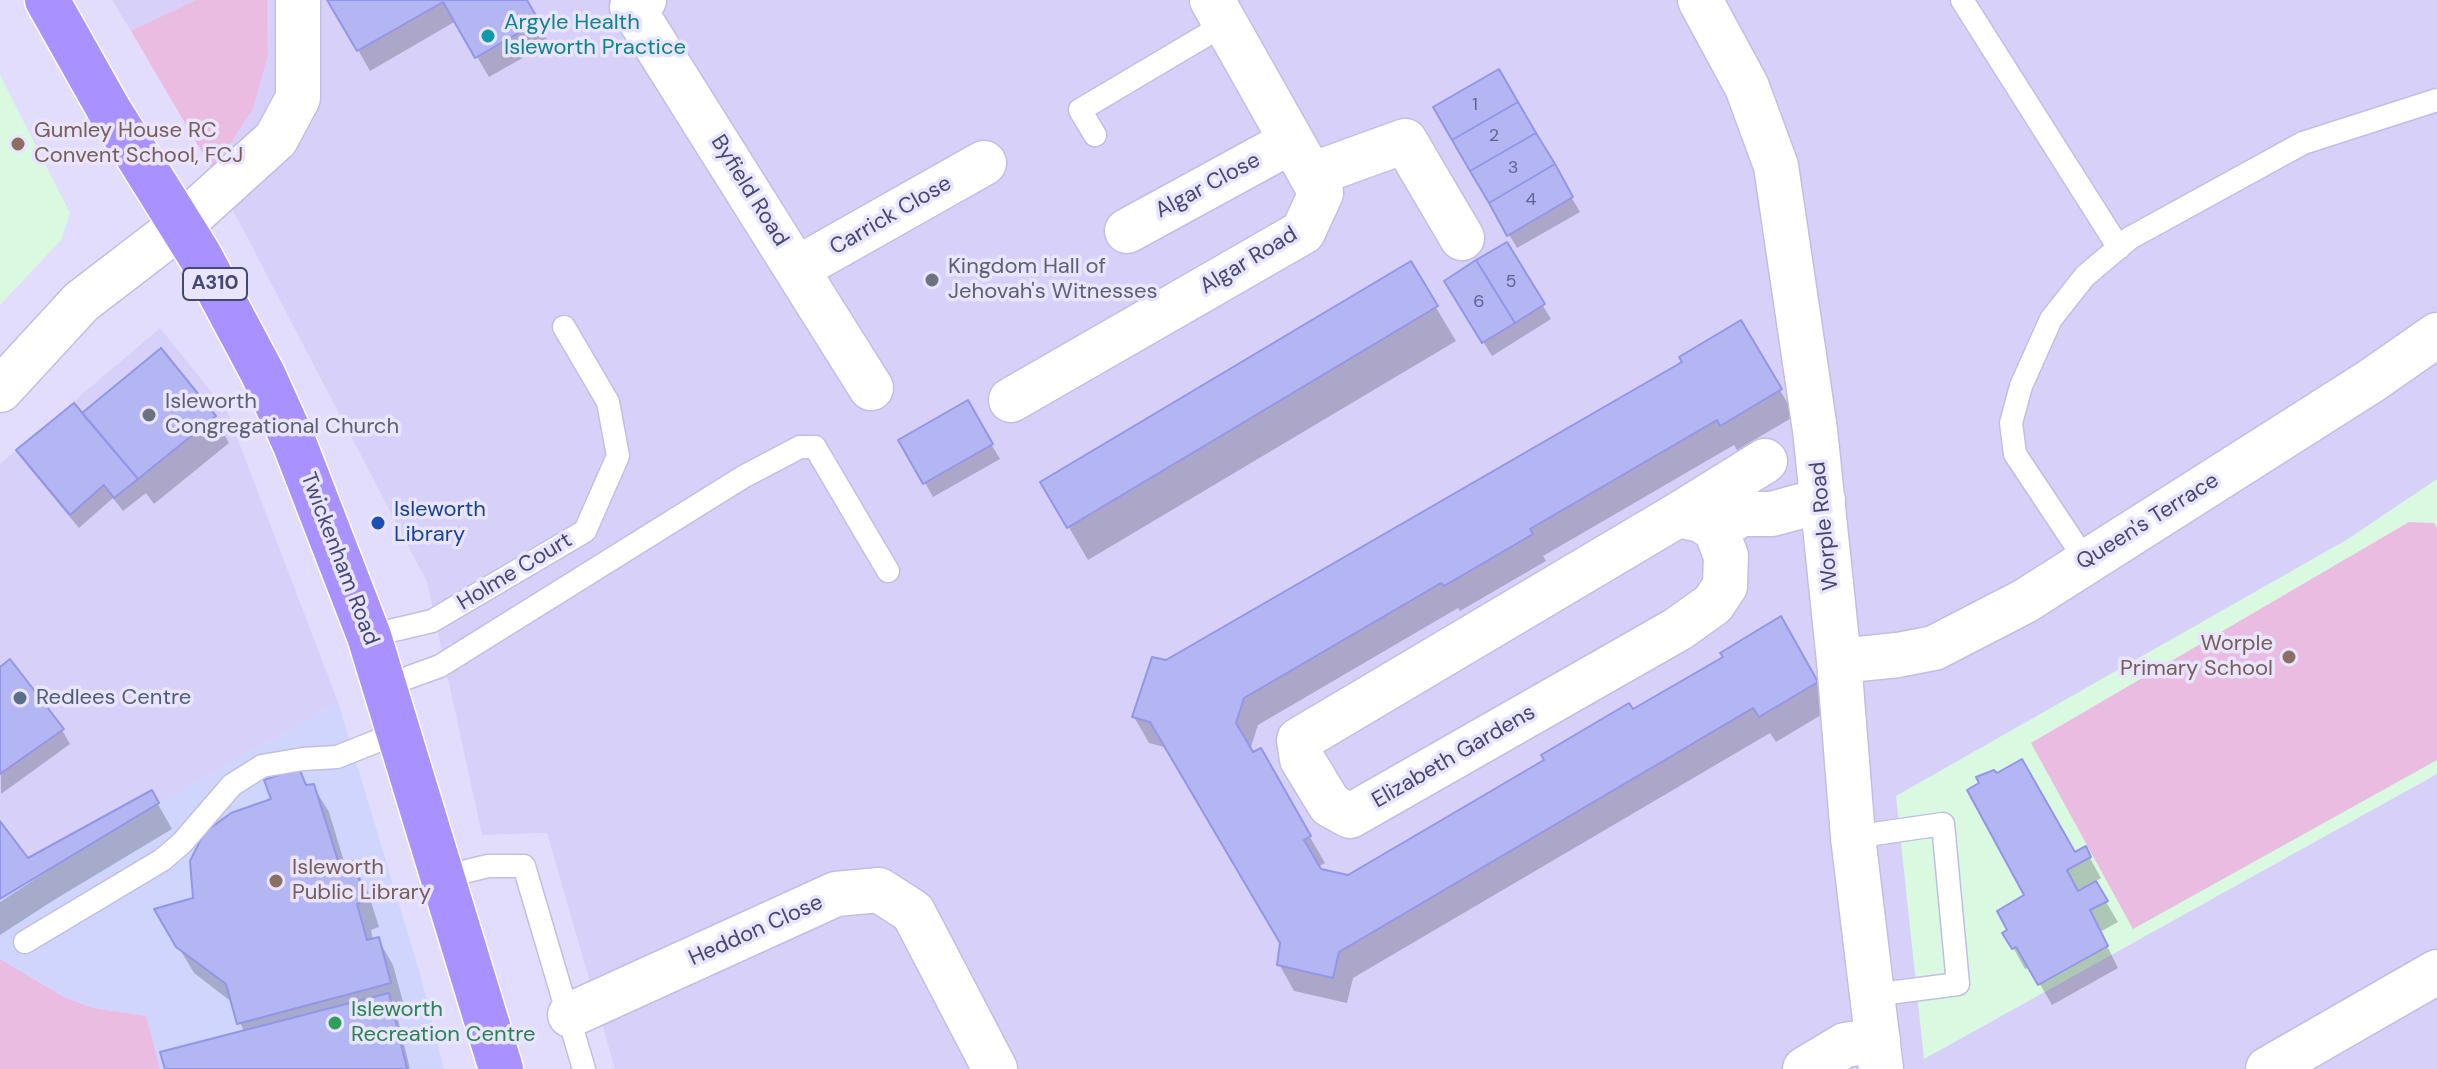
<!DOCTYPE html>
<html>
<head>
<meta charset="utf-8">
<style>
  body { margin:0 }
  canvas { display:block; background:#e3ddfd }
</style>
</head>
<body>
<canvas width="2437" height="1069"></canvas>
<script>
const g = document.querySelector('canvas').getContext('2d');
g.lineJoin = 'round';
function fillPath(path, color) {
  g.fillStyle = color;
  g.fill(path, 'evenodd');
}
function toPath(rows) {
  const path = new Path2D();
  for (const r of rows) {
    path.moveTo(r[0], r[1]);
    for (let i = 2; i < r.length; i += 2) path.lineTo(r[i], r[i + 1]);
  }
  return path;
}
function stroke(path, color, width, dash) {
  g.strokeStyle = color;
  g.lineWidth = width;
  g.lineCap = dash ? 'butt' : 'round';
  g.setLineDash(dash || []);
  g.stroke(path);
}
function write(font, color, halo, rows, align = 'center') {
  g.font = font + ' "DM Sans",sans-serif';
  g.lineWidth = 7;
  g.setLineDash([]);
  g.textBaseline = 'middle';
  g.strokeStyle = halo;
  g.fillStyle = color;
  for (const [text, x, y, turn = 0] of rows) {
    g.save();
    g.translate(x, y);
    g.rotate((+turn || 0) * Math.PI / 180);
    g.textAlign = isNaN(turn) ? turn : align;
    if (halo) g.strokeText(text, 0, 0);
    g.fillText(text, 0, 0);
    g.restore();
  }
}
const residential = toPath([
  [112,0,196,0,131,31],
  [267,0,2437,0,2437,1069,615,1069,547,833,482,835,427,582,213,172,253,109,268,55],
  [160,328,227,411,338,702,159,803,0,899,0,464]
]);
const commercial = toPath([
  [338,702,421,977,444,1069,160,1069,146,1016,93,1008,64,997,0,959,0,899,159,803]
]);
const education = toPath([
  [0,75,70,213,61,240,0,305],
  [2437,479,2437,774,1924,1059,1896,796,2348,539]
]);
const green = toPath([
  [196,0,267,0,268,55,253,109,213,171,131,31],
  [2409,522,2434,523,2437,528,2437,760,2133,929,2031,743],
  [0,959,64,997,93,1008,146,1016,160,1069,0,1069]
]);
const shadow = toPath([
  [330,0,525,0,549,43,489,77,456,21,370,71],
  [1498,72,1580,212,1517,248,1435,108],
  [1506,245,1551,319,1492,356,1446,282],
  [1410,264,1456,341,1088,560,1043,483],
  [1780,390,1795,416,1737,450,1734,445,1543,556,1546,561,1460,611,1458,608,1258,725,1250,750,1253,755,1260,751,1325,863,1317,867,1320,871,1348,877,1725,658,1780,619,1831,709,1776,742,1770,733,1353,978,1347,1003,1294,991,1279,964,1282,943,1168,748,1149,743,1134,717,1166,662],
  [967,403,1000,459,933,497,901,440],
  [82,416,214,417,229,443,154,504,146,493,123,511,113,498,79,528,27,465,19,451],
  [0,670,62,730,70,744,1,794],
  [298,770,308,787,313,786,329,812,345,865,352,863,367,889,379,927,371,930,373,940,378,939,393,965,405,1009,396,1011,410,1069,167,1069,244,1032,233,1003,194,973,157,911,195,900],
  [151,792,172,829,54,900,0,935,0,902,46,872,43,868,0,897,0,824,28,861],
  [2085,849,2101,878,2094,882,2118,922,2100,932,2118,968,2052,1005,2030,967,2025,969,2005,933,2027,896,2074,854]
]);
const building = toPath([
  [327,0,527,0,539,21,475,58,443,2,357,51,327,0],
  [1499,69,1518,102,1452,140,1433,107,1499,69],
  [1518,102,1536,133,1470,171,1452,140,1518,102],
  [1536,133,1555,164,1489,203,1470,171,1536,133],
  [1555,164,1573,197,1507,236,1489,203,1555,164],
  [1507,242,1545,304,1515,323,1476,260,1507,242],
  [1476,260,1515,323,1482,343,1444,281,1476,260],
  [1411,261,1438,306,1067,528,1040,482,1411,261],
  [1741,320,1782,389,1720,426,1717,420,1530,529,1533,534,1444,586,1441,583,1244,698,1236,723,1253,752,1261,748,1311,836,1304,840,1321,869,1348,875,1544,760,1541,755,1629,703,1633,709,1723,657,1720,653,1781,616,1818,682,1759,717,1753,708,1339,952,1333,978,1277,965,1280,943,1150,722,1132,717,1152,657,1166,660,1682,362,1679,357,1741,320],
  [161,348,216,416,138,479,82,413,161,348],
  [968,400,993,444,923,484,898,440,968,400],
  [74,403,138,479,114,498,104,485,70,515,16,450,74,403],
  [10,659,64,729,0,774,0,667,10,659],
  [2022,759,2075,852,2086,846,2091,857,2067,870,2078,891,2096,881,2108,901,2090,910,2108,946,2038,985,2016,947,2012,949,2002,933,2007,930,1997,911,2024,895,1967,790,1979,783,1976,777,1994,770,1997,773,2022,759],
  [299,768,306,785,314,784,339,864,353,861,366,901,357,904,367,940,379,937,391,983,237,1024,226,984,176,947,154,909,193,898,190,861,204,833,231,813,271,799,264,780,299,768],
  [152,790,159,803,0,899,0,821,28,858,152,790],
  [389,993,407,1069,165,1069,160,1052,389,993]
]);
const service = toPath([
  [1962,0,2119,248],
  [1095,135,1080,110,1225,24],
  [2086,561,2015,454,2011,423,2021,386,2051,319,2085,276,2130,238,2303,143,2437,100],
  [369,636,432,621,585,531,618,456,608,402,564,327],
  [385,686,440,666,743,477,800,447,815,447,888,571],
  [1853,837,1943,824,1958,984,1873,995],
  [443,877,488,866,524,866,584,1069],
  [25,942,162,860,182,843,232,785,262,766,303,759,337,757,400,732]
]);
const minor = toPath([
  [644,0,632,7,871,388],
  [1700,0,1747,87,1776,166,1815,430,1839,661,1853,837,1881,1069],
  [1311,175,1405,141,1462,238],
  [180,226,276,139,298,98,298,0],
  [1127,231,1290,142],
  [798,268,984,163],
  [1011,400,1303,232,1321,193,1212,0],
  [1678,515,1701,520,1716,530,1726,556,1725,586,1713,604,1678,629,1350,816,1330,805,1302,759,1299,740,1678,515],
  [1678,515,1765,461],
  [1716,530,1741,514,1772,514,1823,500],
  [1839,661,1898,655,1934,648,2025,601,2371,381,2437,335],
  [570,1015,836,894,879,890,913,912,995,1069],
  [1805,1069,1845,1045,1878,1040],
  [2268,1069,2437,972]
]);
const tertiary = toPath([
  [0,390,81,302,180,226]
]);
const primary = toPath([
  [47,0,109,110,200,256,263,374,295,445,369,636,501,1069]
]);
const markers = [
  [488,36,8,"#0f9aa8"],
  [18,144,8,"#8d6e63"],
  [932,280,8,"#6b7280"],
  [149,415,8,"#6b7280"],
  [378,523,8,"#1a4fb4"],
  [2289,657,8,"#8d6e63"],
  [20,698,8,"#5c6f8a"],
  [276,881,8,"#8d6e63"],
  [335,1023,8,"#2e9e5b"]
];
const numberNames = [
  ["1",1475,105],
  ["2",1494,136],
  ["3",1513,168],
  ["4",1531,200],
  ["5",1511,282],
  ["6",1479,302]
];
const shields = [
  [215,284,64]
];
const shieldNames = [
  ["A310",215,284]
];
const cultureNames = [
  ["Argyle Health",504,23],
  ["Isleworth Practice",504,48]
];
const educationNames = [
  ["Gumley House RC",34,131],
  ["Convent School, FCJ",34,156],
  ["Worple",2273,644,"right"],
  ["Primary School",2273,669,"right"],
  ["Isleworth",292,868],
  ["Public Library",292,893]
];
const streetNames = [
  ["Algar Close",1208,186,-28],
  ["Byfield Road",749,191,58],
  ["Carrick Close",891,216,-30],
  ["Algar Road",1249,261,-31],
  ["Queen's Terrace",2148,522,-32],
  ["Worple Road",1825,526,-96],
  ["Twickenham Road",339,559,69],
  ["Holme Court",515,572,-31],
  ["Elizabeth Gardens",1454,757,-30],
  ["Heddon Close",756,931,-24]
];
const worshipNames = [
  ["Kingdom Hall of",948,267],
  ["Jehovah's Witnesses",948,292],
  ["Isleworth",165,402],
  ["Congregational Church",165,427]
];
const transitNames = [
  ["Isleworth",394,510],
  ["Library",394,535]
];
const serviceNames = [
  ["Redlees Centre",36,698]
];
const leisureNames = [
  ["Isleworth",351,1010],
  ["Recreation Centre",351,1035]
];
fillPath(residential, '#d7d1fa');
fillPath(commercial, '#d0d5fe');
fillPath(education, '#daf9e1');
fillPath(green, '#eabce2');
fillPath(shadow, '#0003');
fillPath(building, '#b4b5f3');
stroke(building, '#9396e7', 2);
stroke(service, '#c1bee6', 25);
stroke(minor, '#c1bee6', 47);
stroke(tertiary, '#c1bee6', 47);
stroke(primary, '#fff', 47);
stroke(service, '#fff', 22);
stroke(minor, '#fff', 44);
stroke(tertiary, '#fff', 44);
stroke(primary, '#a992ff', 44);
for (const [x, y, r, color] of markers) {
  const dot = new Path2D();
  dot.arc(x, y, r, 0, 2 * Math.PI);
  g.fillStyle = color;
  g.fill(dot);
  stroke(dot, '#e9e4ff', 3);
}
write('18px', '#616393', null, numberNames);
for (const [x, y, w] of shields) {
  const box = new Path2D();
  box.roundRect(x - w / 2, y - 16, w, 32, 6);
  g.fillStyle = '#e9e4ff';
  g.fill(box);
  stroke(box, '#454873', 2);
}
write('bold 20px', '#454873', null, shieldNames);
write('22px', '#0d838f', '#e9e4ff', cultureNames, 'left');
write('22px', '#785e54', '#e9e4ff', educationNames, 'left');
write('22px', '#454873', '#e9e4ff', streetNames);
write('22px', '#5b616d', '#e9e4ff', worshipNames, 'left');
write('22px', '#164399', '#e9e4ff', transitNames, 'left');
write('22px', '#4e5e75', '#e9e4ff', serviceNames, 'left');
write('22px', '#27864d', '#e9e4ff', leisureNames, 'left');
</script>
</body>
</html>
